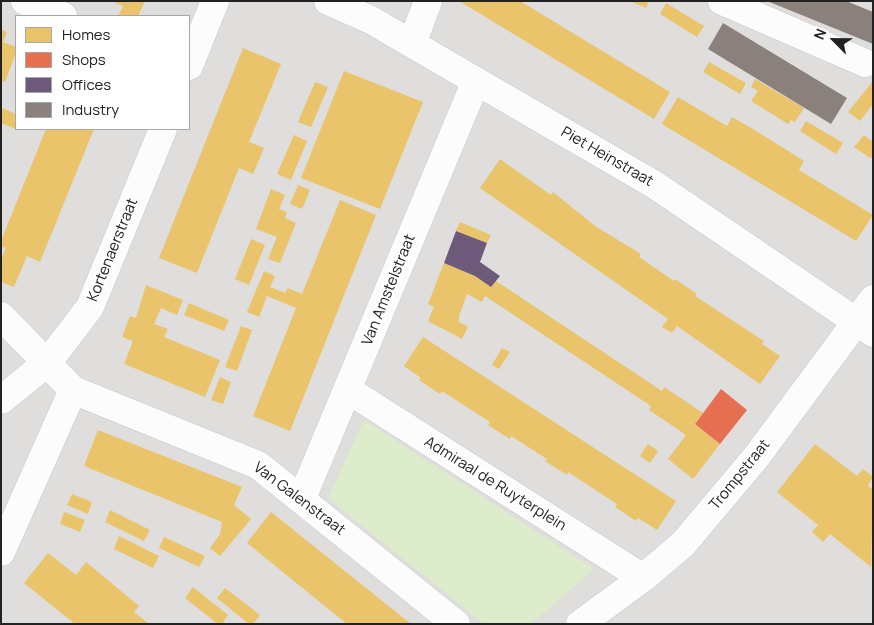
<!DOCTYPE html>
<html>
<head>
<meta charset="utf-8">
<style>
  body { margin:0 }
  #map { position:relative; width:874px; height:625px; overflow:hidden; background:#f0eeeb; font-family:Manrope,sans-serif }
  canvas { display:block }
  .frame { position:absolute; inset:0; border:2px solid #222; pointer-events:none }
  .legend { position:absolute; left:15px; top:15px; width:175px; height:115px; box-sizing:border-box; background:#fff; border:1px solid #a7a7a7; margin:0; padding:6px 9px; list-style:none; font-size:15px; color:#222 }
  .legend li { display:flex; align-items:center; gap:10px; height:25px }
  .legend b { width:25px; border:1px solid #a7a7a7 }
  .north { position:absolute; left:809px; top:15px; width:50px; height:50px; -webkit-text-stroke:4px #fff; paint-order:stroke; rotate:293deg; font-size:14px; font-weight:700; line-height:20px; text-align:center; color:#222 }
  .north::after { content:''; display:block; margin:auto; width:18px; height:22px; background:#222; clip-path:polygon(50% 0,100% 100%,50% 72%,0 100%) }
</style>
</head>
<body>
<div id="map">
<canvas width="874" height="625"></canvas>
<div class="frame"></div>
<ul class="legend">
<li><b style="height:14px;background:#e9c46a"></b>Homes</li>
<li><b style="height:14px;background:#e76f51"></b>Shops</li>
<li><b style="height:14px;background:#6d597a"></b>Offices</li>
<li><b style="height:14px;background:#8a817c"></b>Industry</li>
</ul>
<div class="north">N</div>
</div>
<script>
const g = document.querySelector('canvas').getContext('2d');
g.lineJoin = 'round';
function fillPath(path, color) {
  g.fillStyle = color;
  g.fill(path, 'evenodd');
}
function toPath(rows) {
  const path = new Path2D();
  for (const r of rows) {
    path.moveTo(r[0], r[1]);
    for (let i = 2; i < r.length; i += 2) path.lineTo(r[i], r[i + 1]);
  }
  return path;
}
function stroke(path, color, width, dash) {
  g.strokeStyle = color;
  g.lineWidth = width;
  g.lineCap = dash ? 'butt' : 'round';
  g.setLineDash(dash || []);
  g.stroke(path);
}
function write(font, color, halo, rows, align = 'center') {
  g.font = font + ' Manrope,sans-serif';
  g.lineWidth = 5;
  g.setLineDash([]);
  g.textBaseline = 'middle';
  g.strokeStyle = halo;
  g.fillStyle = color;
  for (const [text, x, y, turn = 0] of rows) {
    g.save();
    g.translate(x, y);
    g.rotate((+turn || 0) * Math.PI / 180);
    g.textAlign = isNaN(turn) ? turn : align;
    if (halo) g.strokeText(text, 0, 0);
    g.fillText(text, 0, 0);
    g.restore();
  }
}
const residential = toPath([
  [1,1,873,1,873,624,1,624],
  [16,16,189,16,189,129,16,129]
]);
const grass = toPath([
  [364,420,594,569,531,624,484,624,328,498]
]);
const homes = toPath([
  [111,1,145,1,138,16,118,16,123,6],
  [459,1,520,1,670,92,654,119],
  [630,1,649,1,646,8],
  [666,3,704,26,697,37,660,14],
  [1,29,7,32,3,42,16,47,16,53,5,82,1,81],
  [243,48,281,64,249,142,264,148,253,174,239,168,197,273,159,258],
  [709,62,746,83,740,94,703,72],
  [344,71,423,102,380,209,301,178],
  [755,79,804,108,795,122,791,120,788,124,751,101,758,91,751,87],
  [873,81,873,104,860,121,848,112],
  [315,82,328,87,311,127,298,122],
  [678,97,727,126,732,117,758,132,804,161,799,170,873,215,856,241,662,124],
  [2,108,16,114,16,129,1,123],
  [806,121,843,143,836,154,800,131],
  [46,129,94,129,40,262,27,256,14,287,1,282,1,260,6,248,1,246,1,241],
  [294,135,307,141,291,180,277,174],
  [864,135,873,142,873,157,870,158,854,147],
  [500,159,551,195,553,192,595,226,641,254,639,257,674,281,675,279,697,294,695,296,764,341,762,344,780,356,760,384,677,326,672,333,662,327,668,319,480,188],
  [298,185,310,190,302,209,290,204],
  [271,189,285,195,279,209,287,212,285,218,296,223,280,263,268,259,277,237,256,229],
  [340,200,376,215,290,431,253,416,296,308,267,296,259,317,247,312,264,271,275,276,270,287,285,293,288,288,302,294],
  [460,222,491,235,487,243,456,231],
  [251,239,265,245,249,285,235,279],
  [444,263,475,276,491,287,496,281,662,391,664,387,703,413,695,424,720,444,693,479,668,459,686,435,649,410,651,406,485,296,482,302,467,294,459,316,459,322,468,327,462,339,428,321,434,307,428,304],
  [146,285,183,300,177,315,161,308,154,324,168,329,164,337,220,360,205,397,124,364,133,341,122,337,130,316,136,318],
  [189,303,229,320,224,331,184,315],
  [241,326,252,330,237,371,225,367],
  [423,337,676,501,657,530,638,518,636,521,615,507,617,504,568,472,567,475,545,461,547,459,511,436,510,439,488,425,490,422,442,391,440,394,419,380,421,378,404,366],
  [502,348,510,352,499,369,492,365],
  [220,377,231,382,223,404,211,400],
  [98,430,242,487,234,505,251,519,220,556,210,548,220,534,222,522,84,466],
  [648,444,658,451,650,463,640,456],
  [815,444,857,476,863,469,873,477,868,486,873,489,871,567,830,534,823,542,812,532,818,525,777,492],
  [72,494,92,502,88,514,67,505],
  [110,510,150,530,144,541,105,522],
  [64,512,85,520,80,532,60,524],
  [271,512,411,624,347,624,321,603,247,543],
  [119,536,159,556,153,568,114,549],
  [164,537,205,556,199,567,159,548],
  [48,553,76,575,86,562,139,606,134,612,149,624,75,624,24,583],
  [193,587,228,615,222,624,218,624,185,598],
  [225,588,260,615,253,624,249,624,217,598]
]);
const shops = toPath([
  [721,389,747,410,720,444,695,424]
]);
const offices = toPath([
  [456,231,487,243,480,262,500,276,491,287,475,276,444,263]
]);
const industry = toPath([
  [767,1,846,1,873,12,873,44],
  [723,23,847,98,831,124,708,49]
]);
const minor = toPath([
  [25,1,63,16],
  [328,1,371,20,655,185,873,333],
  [722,1,865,63],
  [412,44,428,1],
  [189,66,215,1],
  [1,316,73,390,258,465,456,624],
  [348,390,643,578],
  [1,400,48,362,90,307,163,129],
  [302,498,476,81],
  [1,552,73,390],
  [580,624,643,578,683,544,757,456,873,299]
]);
const streetNames = [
  ["Piet Heinstraat",607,157,30],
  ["Kortenaerstraat",113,250,-68],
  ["Van Amstelstraat",389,290,-68],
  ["Trompstraat",740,475,-51],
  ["Admiraal de Ruyterplein",495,484,32],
  ["Van Galenstraat",299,499,37]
];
fillPath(residential, '#dfdedc');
fillPath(grass, '#ddeccb');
fillPath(homes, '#e9c46a');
fillPath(shops, '#e76f51');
fillPath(offices, '#6d597a');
fillPath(industry, '#8a817c');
stroke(minor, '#c9c8c7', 29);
stroke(minor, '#fdfcfc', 28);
write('15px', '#222', '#fff', streetNames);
</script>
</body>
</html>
